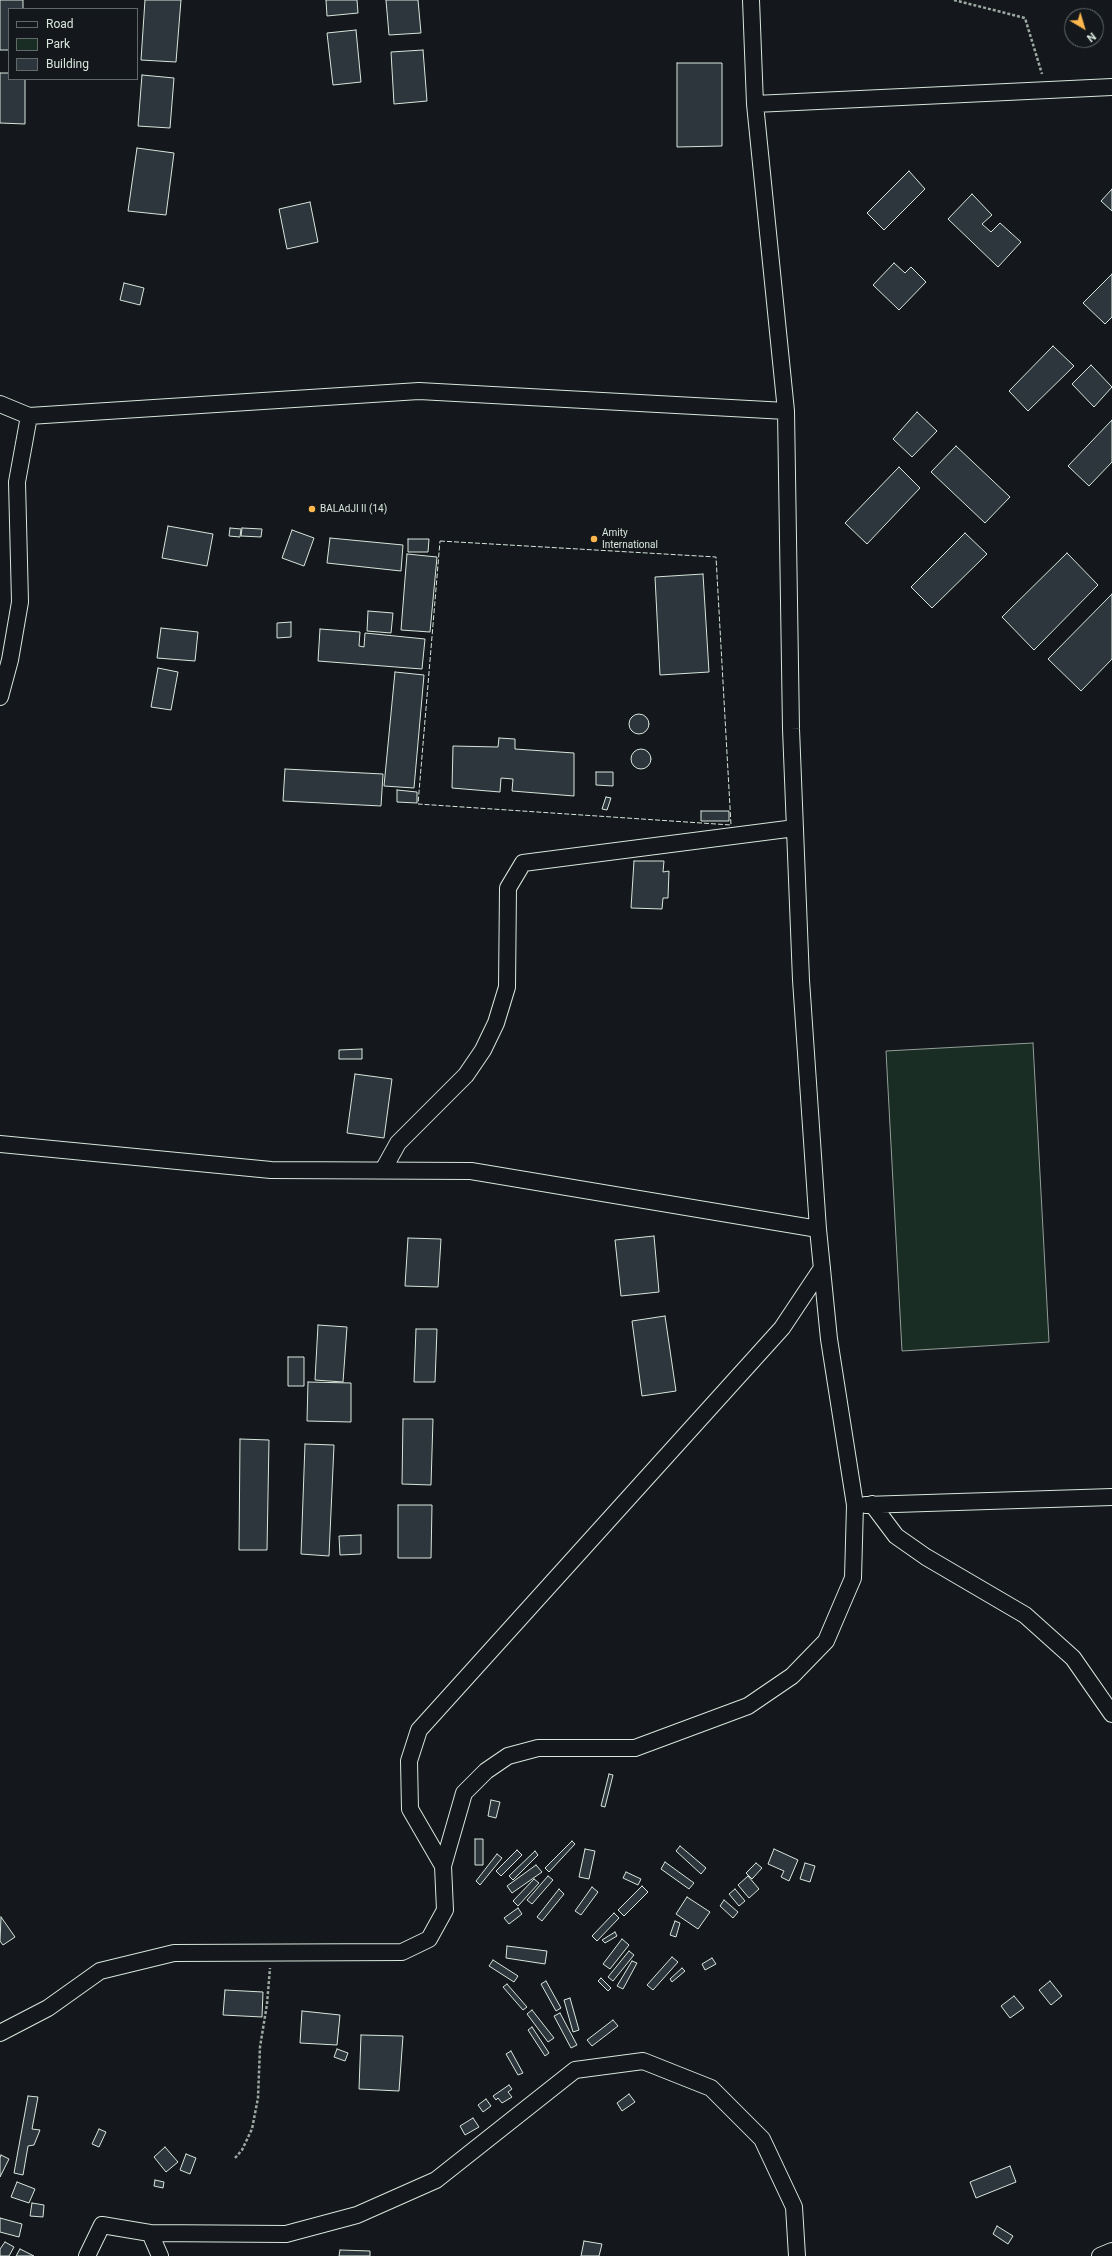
<!DOCTYPE html>
<html>
<head>
<meta charset="utf-8">
<style>
  body { margin:0 }
  #map { position:relative; width:1112px; height:2256px; overflow:hidden; background:#14181c; font-family:Roboto,sans-serif }
  canvas { display:block }
  .legend { position:absolute; left:8px; top:8px; width:130px; height:72px; box-sizing:border-box; background:#14181c; border:1px solid #626a69; margin:0; padding:5px 7px; list-style:none; font-size:12px; color:#d8e6dc }
  .legend li { display:flex; align-items:center; gap:8px; height:20px }
  .legend b { width:20px; border:1px solid #626a69 }
  .north { position:absolute; left:1064px; top:8px; width:40px; height:40px; box-sizing:border-box; background:#14181c; border:1px solid #626a69; border-radius:50%; rotate:142deg; font-size:11px; font-weight:700; line-height:16px; text-align:center; color:#d8e6dc }
  .north::after { content:''; display:block; margin:auto; width:14px; height:18px; background:#ffb74d; clip-path:polygon(50% 0,100% 100%,50% 72%,0 100%) }
</style>
</head>
<body>
<div id="map">
<canvas width="1112" height="2256"></canvas>
<ul class="legend">
<li><b style="height:5px;background:#14181c"></b>Road</li>
<li><b style="height:11px;background:#1a2d24"></b>Park</li>
<li><b style="height:11px;background:#2c363c"></b>Building</li>
</ul>
<div class="north">N</div>
</div>
<script>
const g = document.querySelector('canvas').getContext('2d');
g.lineJoin = 'round';
function fillPath(path, color) {
  g.fillStyle = color;
  g.fill(path, 'evenodd');
}
function toPath(rows) {
  const path = new Path2D();
  for (const r of rows) {
    if (r.length === 3) {
      path.moveTo(r[0] + r[2], r[1]);
      path.arc(r[0], r[1], r[2], 0, 2 * Math.PI);
      continue;
    }
    path.moveTo(r[0], r[1]);
    for (let i = 2; i < r.length; i += 2) path.lineTo(r[i], r[i + 1]);
  }
  return path;
}
function stroke(path, color, width, dash) {
  g.strokeStyle = color;
  g.lineWidth = width;
  g.lineCap = dash ? 'butt' : 'round';
  g.setLineDash(dash || []);
  g.stroke(path);
}
function write(font, color, halo, rows, align = 'center') {
  g.font = font + ' Roboto,sans-serif';
  g.lineWidth = 3;
  g.setLineDash([]);
  g.textBaseline = 'middle';
  g.strokeStyle = halo;
  g.fillStyle = color;
  for (const [text, x, y, turn = 0] of rows) {
    g.save();
    g.translate(x, y);
    g.rotate((+turn || 0) * Math.PI / 180);
    g.textAlign = isNaN(turn) ? turn : align;
    if (halo) g.strokeText(text, 0, 0);
    g.fillText(text, 0, 0);
    g.restore();
  }
}
const green = toPath([
  [1033,1043,1049,1342,902,1351,886,1051,1033,1043]
]);
const building = toPath([
  [0,0,23,0,23,9,9,9,9,50,0,50,0,0],
  [145,0,181,0,176,62,141,60,145,0],
  [326,0,357,0,358,13,327,16,326,0],
  [386,0,418,0,421,33,389,35,386,0],
  [356,30,361,82,333,85,327,33,356,30],
  [423,50,427,101,394,104,391,52,423,50],
  [677,63,722,63,722,146,677,147,677,63],
  [0,73,9,73,9,79,25,79,25,124,0,123,0,73],
  [142,75,174,78,170,128,138,126,142,75],
  [137,148,174,153,166,215,128,211,137,148],
  [909,171,925,189,884,230,867,213,909,171],
  [1112,189,1112,211,1101,201,1112,189],
  [972,194,992,215,982,224,991,232,1000,223,1021,242,998,267,948,219,972,194],
  [310,202,318,242,287,249,279,209,310,202],
  [894,263,905,273,911,267,926,282,899,310,873,285,894,263],
  [1112,274,1112,317,1105,324,1083,303,1112,274],
  [124,283,144,288,140,305,120,300,124,283],
  [1053,346,1074,366,1028,411,1009,391,1053,346],
  [1091,365,1112,387,1094,407,1072,384,1091,365],
  [917,412,937,431,912,457,893,439,917,412],
  [1112,420,1112,462,1089,486,1068,466,1112,420],
  [956,446,1010,497,985,523,931,472,956,446],
  [899,467,920,488,867,544,845,523,899,467],
  [168,526,213,534,207,566,162,558,168,526],
  [230,528,241,529,240,537,229,536,230,528],
  [242,528,262,529,261,537,241,536,242,528],
  [292,530,314,538,304,566,282,558,292,530],
  [965,533,987,554,932,608,911,587,965,533],
  [330,538,403,545,401,571,327,563,330,538],
  [408,539,429,539,428,552,408,552,408,539],
  [1067,553,1098,585,1034,650,1002,617,1067,553],
  [407,554,437,557,430,632,401,630,407,554],
  [703,574,709,672,660,675,655,577,703,574],
  [1112,594,1112,659,1081,691,1048,659,1112,594],
  [368,611,393,613,391,633,367,631,368,611],
  [291,622,291,637,277,638,277,623,291,622],
  [161,628,198,632,195,661,157,658,161,628],
  [320,629,360,632,359,646,364,647,365,633,425,639,422,669,318,661,320,629],
  [158,668,178,672,171,710,151,707,158,668],
  [395,672,424,675,414,788,384,786,395,672],
  [639,724,10],
  [499,738,515,739,515,749,574,753,574,796,512,791,513,779,501,778,500,792,452,788,453,746,498,747,499,738],
  [641,759,10],
  [285,769,383,774,381,806,283,801,285,769],
  [596,772,613,772,613,786,596,785,596,772],
  [397,790,417,792,417,803,397,802,397,790],
  [606,797,611,798,607,810,602,809,606,797],
  [701,811,729,811,729,821,701,821,701,811],
  [634,861,664,861,663,872,669,871,668,898,663,898,662,909,631,908,634,861],
  [362,1049,362,1059,339,1059,339,1050,362,1049],
  [355,1074,392,1079,384,1138,347,1133,355,1074],
  [654,1236,659,1292,621,1296,615,1240,654,1236],
  [408,1238,441,1239,438,1287,405,1286,408,1238],
  [665,1316,676,1391,642,1396,632,1321,665,1316],
  [318,1325,347,1327,343,1382,315,1380,318,1325],
  [416,1329,437,1329,435,1382,414,1382,416,1329],
  [288,1357,304,1357,304,1386,288,1386,288,1357],
  [308,1382,351,1383,351,1422,307,1421,308,1382],
  [403,1419,433,1419,431,1485,402,1484,403,1419],
  [240,1439,269,1440,267,1550,239,1550,240,1439],
  [305,1444,334,1445,329,1556,301,1554,305,1444],
  [398,1505,432,1505,431,1558,398,1558,398,1505],
  [361,1535,361,1554,340,1555,339,1536,361,1535],
  [609,1774,613,1775,605,1807,601,1806,609,1774],
  [491,1800,500,1802,496,1818,488,1816,491,1800],
  [475,1839,483,1839,483,1865,475,1865,475,1839],
  [572,1841,575,1844,549,1872,545,1868,572,1841],
  [680,1846,706,1868,701,1874,676,1851,680,1846],
  [585,1849,595,1851,589,1879,579,1877,585,1849],
  [774,1849,798,1860,789,1881,781,1877,784,1871,768,1864,774,1849],
  [517,1850,522,1855,501,1876,496,1871,517,1850],
  [535,1851,538,1855,513,1880,509,1876,535,1851],
  [497,1854,502,1858,480,1885,476,1881,497,1854],
  [665,1862,694,1883,689,1889,661,1869,665,1862],
  [756,1863,762,1868,752,1879,746,1873,756,1863],
  [805,1863,815,1866,810,1882,800,1879,805,1863],
  [536,1865,542,1872,512,1893,507,1886,536,1865],
  [626,1872,641,1879,638,1885,623,1878,626,1872],
  [548,1876,553,1880,532,1904,527,1900,548,1876],
  [748,1876,759,1889,749,1898,738,1885,748,1876],
  [534,1879,539,1883,518,1906,513,1901,534,1879],
  [642,1886,648,1892,624,1916,618,1910,642,1886],
  [592,1887,598,1892,581,1915,575,1911,592,1887],
  [559,1889,564,1894,542,1921,537,1917,559,1889],
  [735,1889,745,1901,739,1906,729,1894,735,1889],
  [687,1897,710,1912,698,1929,676,1914,687,1897],
  [724,1900,738,1912,733,1918,720,1906,724,1900],
  [518,1908,522,1914,509,1924,504,1918,518,1908],
  [614,1913,619,1918,597,1941,592,1936,614,1913],
  [1,1917,15,1937,3,1945,0,1941,1,1917],
  [675,1921,680,1923,676,1937,670,1935,675,1921],
  [615,1932,617,1936,605,1943,602,1940,615,1932],
  [622,1939,629,1945,610,1969,603,1964,622,1939],
  [507,1946,547,1951,545,1964,506,1958,507,1946],
  [629,1951,634,1955,613,1981,608,1977,629,1951],
  [672,1957,678,1962,653,1990,647,1985,672,1957],
  [712,1958,716,1964,705,1970,702,1964,712,1958],
  [493,1960,518,1976,514,1982,489,1966,493,1960],
  [632,1961,637,1963,623,1989,617,1986,632,1961],
  [682,1968,685,1971,672,1982,670,1979,682,1968],
  [601,1978,611,1988,608,1991,598,1981,601,1978],
  [546,1981,561,2008,556,2011,541,1984,546,1981],
  [1050,1981,1062,1996,1051,2005,1039,1990,1050,1981],
  [507,1984,527,2007,523,2010,503,1987,507,1984],
  [225,1990,263,1992,262,2017,223,2015,225,1990],
  [1014,1996,1024,2008,1010,2018,1001,2006,1014,1996],
  [570,1998,579,2030,573,2032,564,2000,570,1998],
  [532,2010,554,2038,548,2042,527,2014,532,2010],
  [302,2011,340,2015,337,2045,300,2043,302,2011],
  [560,2013,577,2045,571,2048,554,2016,560,2013],
  [613,2020,618,2026,592,2046,587,2040,613,2020],
  [532,2027,549,2053,545,2056,528,2030,532,2027],
  [361,2035,403,2036,399,2091,359,2089,361,2035],
  [337,2049,348,2053,345,2061,334,2057,337,2049],
  [511,2051,523,2073,518,2075,506,2054,511,2051],
  [509,2085,512,2089,508,2092,512,2097,502,2103,498,2098,496,2100,493,2096,509,2085],
  [629,2094,635,2102,622,2111,617,2103,629,2094],
  [28,2096,38,2097,32,2129,40,2130,34,2145,28,2146,23,2175,14,2173,28,2096],
  [486,2099,491,2106,483,2112,478,2105,486,2099],
  [473,2118,479,2127,465,2135,460,2126,473,2118],
  [99,2129,106,2132,99,2147,92,2144,99,2129],
  [165,2147,178,2162,166,2172,154,2157,165,2147],
  [186,2154,196,2158,190,2174,180,2170,186,2154],
  [1,2155,9,2159,0,2177,0,2158,1,2155],
  [1010,2166,1016,2182,976,2198,970,2182,1010,2166],
  [155,2180,164,2182,163,2188,154,2186,155,2180],
  [17,2182,35,2189,29,2203,11,2197,17,2182],
  [32,2203,44,2205,43,2217,30,2216,32,2203],
  [0,2218,22,2224,19,2237,0,2232,0,2218],
  [997,2226,1013,2236,1008,2244,993,2234,997,2226],
  [584,2241,602,2244,599,2256,581,2256,584,2241],
  [5,2242,14,2247,9,2256,0,2256,0,2249,5,2242],
  [20,2249,34,2256,16,2256,20,2249],
  [340,2250,370,2251,370,2256,339,2256,340,2250]
]);
const path = toPath([
  [954,0,1025,18,1042,74],
  [235,2158,242,2150,252,2129,258,2098,260,2047,267,2004,270,1968]
]);
const minor = toPath([
  [755,104,1112,87],
  [0,404,29,416,419,391,786,411],
  [0,697,10,660,20,602,17,482,29,416],
  [0,1144,271,1170,471,1171,818,1229],
  [383,1170,398,1143,466,1075,483,1050,496,1023,507,987,508,888,523,863,795,828],
  [872,1504,896,1536,926,1557,1025,1615,1073,1658,1112,1714],
  [865,1505,1112,1497],
  [443,1866,410,1809,409,1761,419,1730,782,1328,822,1268],
  [0,2033,48,2008,100,1971,174,1953,402,1952,429,1939,445,1910,443,1866,464,1793,486,1771,508,1756,538,1748,635,1748,748,1706,792,1676,826,1641,853,1578,855,1505,829,1339,818,1229,801,980,791,729,786,411,755,104,751,0],
  [150,2233,160,2256],
  [87,2256,102,2225,150,2233,286,2234,357,2215,436,2180,575,2070,643,2061,711,2088,762,2139,794,2207,797,2256],
  [1100,2256,1112,2251]
]);
const fence = toPath([
  [440,541,716,557,731,825,418,804,440,541]
]);
const markers = [
  [312,509,4,"#ffb74d"],
  [594,539,4,"#ffb74d"]
];
const poiNames = [
  ["BALAdJI II (14)",320,509],
  ["Amity",602,533],
  ["International",602,545]
];
fillPath(green, '#1a2d24');
stroke(green, '#939e99', 1);
fillPath(building, '#2c363c');
stroke(building, '#d8e6dc', 1);
stroke(minor, '#d8e6dc', 18);
stroke(path, '#9da8a2', 2.5, [3, 2]);
stroke(minor, '#14181c', 16);
stroke(fence, '#d8e6dc', 1, [5, 2]);
for (const [x, y, r, color] of markers) {
  const dot = new Path2D();
  dot.arc(x, y, r, 0, 2 * Math.PI);
  g.fillStyle = color;
  g.fill(dot);
  stroke(dot, '#14181c', 1.5);
}
write('10px', '#d8e6dc', '#14181c', poiNames, 'left');
</script>
</body>
</html>
